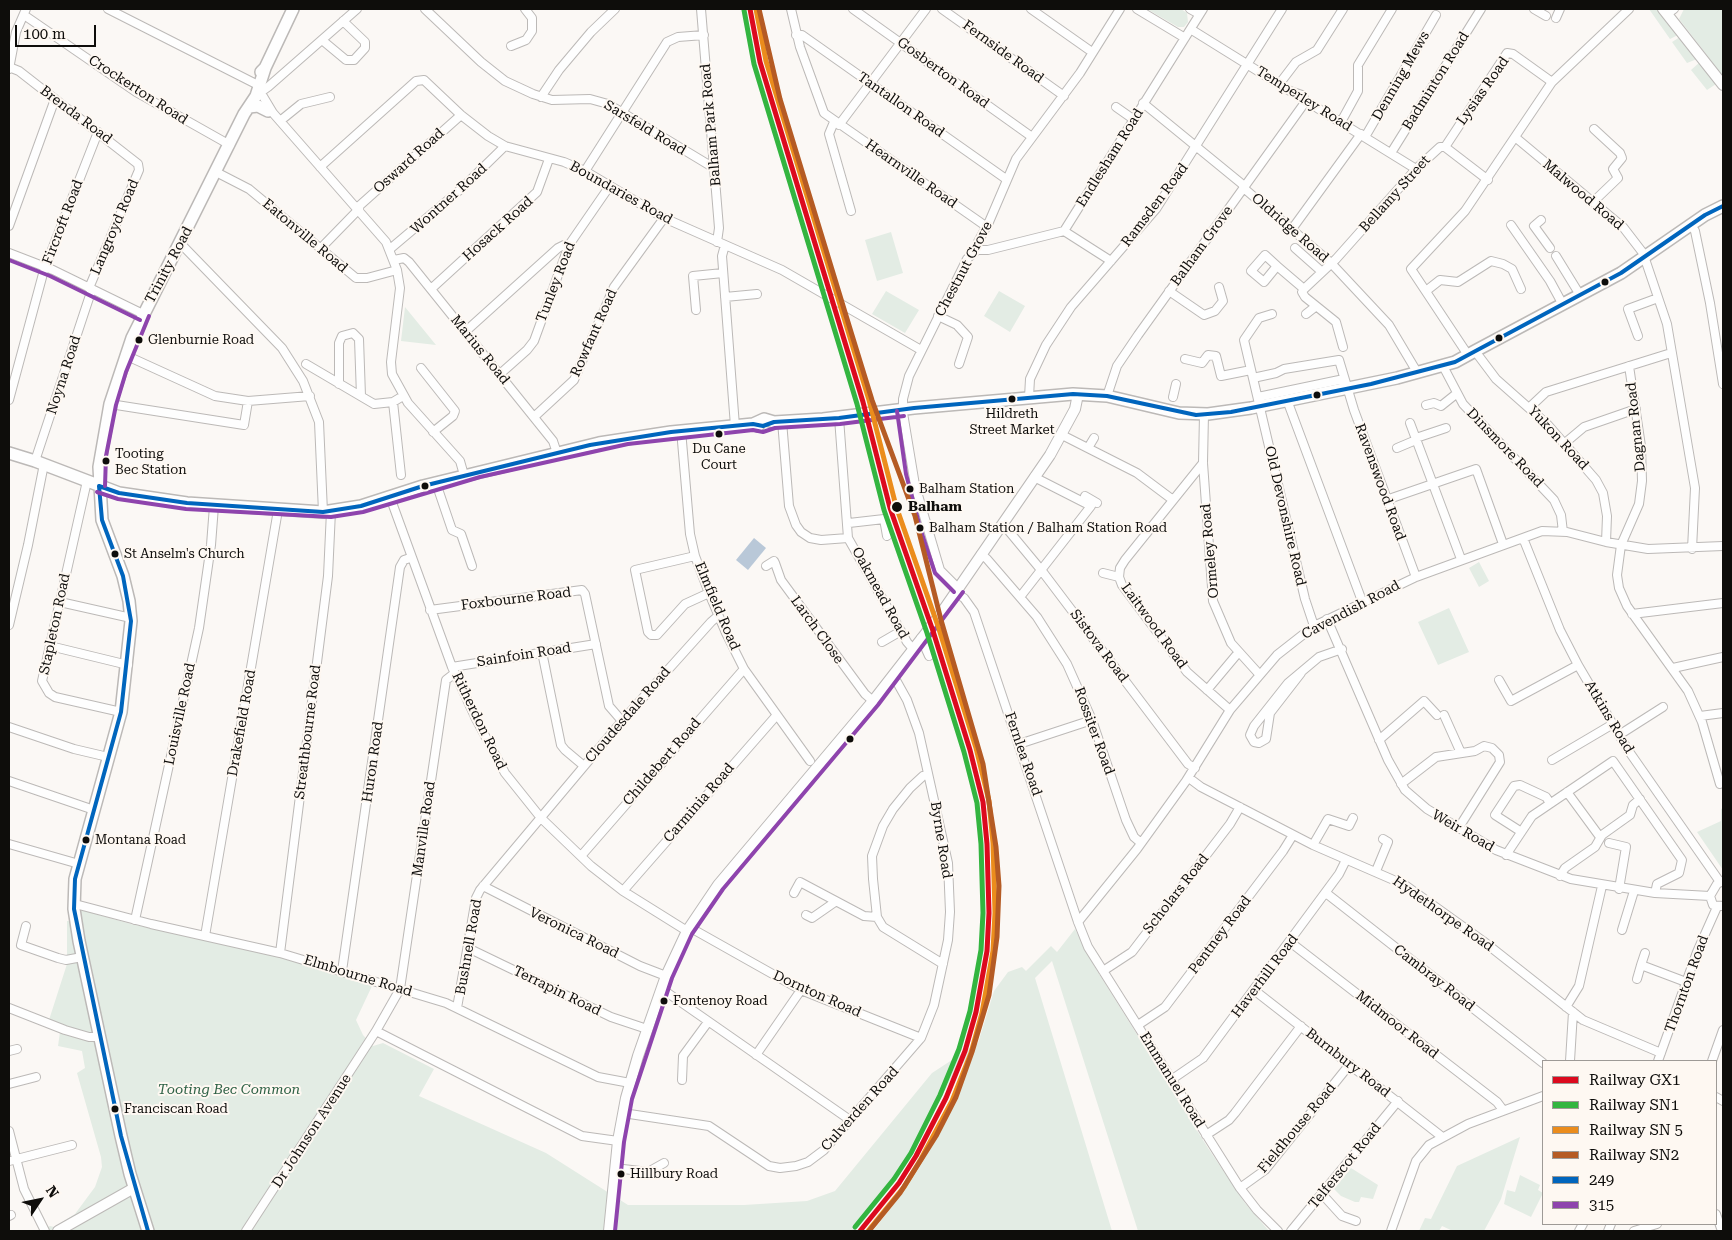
<!DOCTYPE html>
<html>
<head>
<meta charset="utf-8">
<style>
  body { margin:0 }
  #map { position:relative; width:1732px; height:1240px; overflow:hidden; background:#fbf8f5; font-family:"Roboto Serif",serif }
  canvas { display:block }
  .frame { position:absolute; inset:0; border:10px solid #0e0d0b; pointer-events:none }
  .legend { position:absolute; left:1542px; top:1060px; width:175px; height:165px; box-sizing:border-box; background:#fef8f2; border:1px solid #9e9a96; margin:0; padding:6px 9px; list-style:none; font-size:15px; color:#0e0d0b }
  .legend li { display:flex; align-items:center; gap:10px; height:25px }
  .legend b { width:25px; border:1px solid #9e9a96 }
  .north { position:absolute; left:15px; top:1175px; width:50px; height:50px; -webkit-text-stroke:4px #fef8f2; paint-order:stroke; rotate:56deg; font-size:14px; font-weight:700; line-height:20px; text-align:center; color:#0e0d0b }
  .north::after { content:''; display:block; margin:auto; width:18px; height:22px; background:#0e0d0b; clip-path:polygon(50% 0,100% 100%,50% 72%,0 100%) }
  .scale { position:absolute; left:15px; top:25px; width:81px; height:22px; box-sizing:border-box; border:2px solid #0e0d0b; border-top:0; padding-left:6px; font-size:15px; line-height:18px; white-space:nowrap; color:#0e0d0b; -webkit-text-stroke:4px #fef8f2; paint-order:stroke }
</style>
</head>
<body>
<div id="map">
<canvas width="1732" height="1240"></canvas>
<div class="frame"></div>
<ul class="legend">
<li><b style="height:6px;background:#dc0a1e"></b>Railway GX1</li>
<li><b style="height:6px;background:#33b540"></b>Railway SN1</li>
<li><b style="height:6px;background:#eb8c1c"></b>Railway SN 5</li>
<li><b style="height:6px;background:#b55b24"></b>Railway SN2</li>
<li><b style="height:6px;background:#0065bd"></b>249</li>
<li><b style="height:6px;background:#8e44ad"></b>315</li>
</ul>
<div class="north">N</div>
<div class="scale">100 m</div>
</div>
<script>
const g = document.querySelector('canvas').getContext('2d');
g.lineJoin = 'round';
function fillPath(path, color) {
  g.fillStyle = color;
  g.fill(path, 'evenodd');
}
function toPath(rows) {
  const path = new Path2D();
  for (const r of rows) {
    path.moveTo(r[0], r[1]);
    for (let i = 2; i < r.length; i += 2) path.lineTo(r[i], r[i + 1]);
  }
  return path;
}
function stroke(path, color, width, dash) {
  g.strokeStyle = color;
  g.lineWidth = width;
  g.lineCap = dash ? 'butt' : 'round';
  g.setLineDash(dash || []);
  g.stroke(path);
}
function write(font, color, halo, rows, align = 'center') {
  g.font = font + ' "Roboto Serif",serif';
  g.lineWidth = 4;
  g.setLineDash([]);
  g.textBaseline = 'middle';
  g.strokeStyle = halo;
  g.fillStyle = color;
  for (const [text, x, y, turn = 0] of rows) {
    g.save();
    g.translate(x, y);
    g.rotate((+turn || 0) * Math.PI / 180);
    g.textAlign = isNaN(turn) ? turn : align;
    if (halo) g.strokeText(text, 0, 0);
    g.fillText(text, 0, 0);
    g.restore();
  }
}
const green = toPath([
  [1147,9,1181,9,1187,13,1188,22,1184,27,1178,27],
  [1649,9,1657,9,1678,35,1670,39],
  [1684,9,1723,9,1723,76,1679,19],
  [1680,37,1697,59,1687,63,1672,42],
  [1700,62,1716,84,1707,90,1691,70],
  [891,232,903,273,877,281,865,240],
  [886,291,919,310,905,333,872,314],
  [999,291,1025,306,1010,332,984,316],
  [405,307,436,345,401,341],
  [1479,562,1489,581,1479,587,1469,568],
  [1449,608,1469,652,1438,665,1418,622],
  [1723,808,1723,870,1697,832,1721,821,1721,809],
  [78,909,131,924,279,956,372,986,356,1020,363,1035,373,1046,383,1043,434,1069,419,1096,546,1153,628,1205,744,1205,807,1201,835,1191,932,1073,978,1043,994,991,1008,972,1022,967,1026,971,1051,946,1057,952,1075,929,1096,969,1208,1148,1245,1203,1269,1231,1138,1231,1052,961,1035,978,1112,1231,873,1231,901,1195,940,1133,972,1058,957,1067,912,1154,892,1185,855,1231,40,1231,50,1226,54,1227,75,1214,95,1187,102,1167,101,1157,77,1073,85,1068,82,1051,58,1046,61,1025,49,1020,67,964,67,921,81,922],
  [1520,1137,1501,1199,1484,1231,1453,1231,1442,1226,1439,1231,1419,1231,1425,1218,1431,1219,1457,1166],
  [1351,1168,1378,1185,1373,1199,1361,1197,1359,1202,1355,1202,1341,1196,1334,1189],
  [1520,1175,1540,1185,1538,1190,1543,1193,1531,1217,1504,1204,1507,1190,1515,1192]
]);
const water = toPath([
  [754,538,766,548,748,570,736,560]
]);
const minor = toPath([
  [108,9,260,86],
  [425,9,481,62,505,81,533,94,552,100,590,99,608,104,714,168],
  [701,9,719,228,717,242],
  [791,9,800,47,824,113,987,227],
  [853,9,1032,137],
  [942,9,1064,96],
  [1031,9,1092,52],
  [1137,9,1185,38],
  [1190,9,1199,14],
  [1534,9,1546,16],
  [1667,14,1674,9],
  [24,15,136,92,230,145],
  [1556,18,1560,9],
  [1192,30,1290,91,1302,95,1306,101,1416,169],
  [796,35,802,35,1006,179],
  [322,40,346,60,354,60,365,48,365,42,343,21],
  [511,46,526,40,532,31,532,18,525,9],
  [9,67,19,71,138,164,139,170,89,288],
  [9,69,16,32,26,9],
  [1280,83,1296,62,1317,50,1343,9],
  [261,93,273,113,386,242,397,270,400,288,391,362,392,374,408,403,460,461,464,475],
  [258,94,268,87,357,9],
  [541,97,559,70,591,32,615,9],
  [1143,103,1242,184,1246,190,1331,263,1389,325,1417,372],
  [1116,107,1133,119],
  [280,121,301,104,330,97],
  [834,122,829,134,851,211],
  [1341,122,1358,91,1358,65,1392,9],
  [839,125,926,9],
  [1365,137,1436,15],
  [1515,137,1623,227,1643,253,1667,324,1695,488,1692,549],
  [1445,147,1507,53,1513,54,1552,82],
  [1391,153,1481,9],
  [320,167,416,81,424,80,461,115,488,136,505,146,564,162,585,171,664,218,782,270,921,350],
  [585,171,667,42,678,37,704,35],
  [216,172,249,189,356,278,367,278,397,270],
  [1593,202,1618,178,1613,169,1622,158,1620,153,1594,129],
  [358,207,461,115],
  [1541,220,1534,226,1550,248],
  [1511,225,1550,281,1562,303],
  [1691,225,1695,231,1710,303,1723,384],
  [9,226,55,99],
  [1292,229,1361,134],
  [1064,231,1111,261],
  [181,244,282,348,303,381,319,422,323,512],
  [725,245,722,256,735,426],
  [1295,248,1321,271],
  [320,249,359,209],
  [390,249,461,189,505,146],
  [977,250,988,250,1064,231,1203,9],
  [9,253,53,270,143,314],
  [1556,256,1580,295],
  [394,260,404,258,409,262,553,441,557,453],
  [1277,266,1265,255,1251,271,1264,282,1277,266,1304,289,1336,259,1416,169,1440,147,1445,147,1488,180],
  [431,289,537,192,549,159],
  [1304,289,1302,292,1305,297,1336,322,1343,347],
  [1169,291,1204,315,1215,311,1223,301,1219,287],
  [1426,291,1440,280,1458,282,1491,261,1503,264,1512,269,1521,289],
  [725,297,757,294],
  [696,310,693,276,723,273],
  [1272,314,1259,318,1244,340,1305,599,1314,626],
  [1306,314,1315,307],
  [938,316,957,325,968,337,959,364],
  [466,331,558,248,564,245,569,245],
  [1638,336,1628,309,1658,298],
  [1475,351,1496,379,1548,425,1596,480,1603,493,1607,516,1606,542],
  [125,355,215,396,248,401,310,396],
  [1468,355,1411,269,1465,211,1552,82,1629,9],
  [1185,359,1202,363,1208,355,1216,356,1221,376,1251,370],
  [306,364,374,404,393,402,403,396],
  [1443,366,1463,404,1554,500,1561,515,1563,532],
  [1629,366,1641,446,1642,481,1639,504,1621,545,1617,575,1619,588,1627,606,1688,691,1702,722,1720,784,1723,782],
  [421,368,455,411,453,416,433,432],
  [500,374,527,350,534,341,569,245,609,187],
  [1253,378,1276,373,1284,369,1339,360,1354,410,1416,577],
  [339,384,339,343,342,336,353,333,359,339,361,396],
  [1107,396,1117,366,1138,335,1306,101],
  [1029,397,1030,379,1046,345,1071,307,1156,209,1282,9],
  [1173,397,1176,384],
  [1258,397,1344,379],
  [9,400,44,270,98,132],
  [1287,400,1362,601],
  [393,402,401,475],
  [110,404,244,425,248,401],
  [1426,405,1434,403,1441,406,1456,394],
  [1530,407,1546,392,1671,353],
  [1204,414,1203,463,1213,601,1231,643,1259,674],
  [534,417,574,380,614,287,664,218],
  [839,418,848,538,907,642,913,649],
  [782,421,789,506,796,525,801,532,810,538,821,540,848,538],
  [1410,423,1461,559],
  [681,430,690,534,695,556,709,593,726,633,744,669,810,761],
  [1062,435,1137,473,1173,500],
  [1416,438,1446,428],
  [1565,443,1584,427,1636,409],
  [1088,448,1094,438],
  [1397,448,1416,440],
  [35,461,92,289],
  [1203,463,1125,560,1120,568,1119,577,1122,585,1187,672,1230,710],
  [87,481,42,681,49,693,55,697,121,712],
  [436,483,452,530,461,534,472,566],
  [1085,496,1097,503],
  [390,497,452,667,476,719,505,773,541,818,591,866,623,891,687,931],
  [1386,500,1476,469,1503,544],
  [849,523,884,519,887,536],
  [1003,524,1042,571,1188,764,1195,768],
  [1523,538,1560,630,1578,665,1628,750,1720,882],
  [981,554,987,559,1037,617,1067,664,1092,720,1126,820,1134,837,1141,843],
  [695,556,635,570,648,632,651,635,657,635,685,604,709,593],
  [766,566,774,561,775,563,781,580,865,694,873,701],
  [1103,573,1119,577],
  [958,588,940,570,915,485,903,413,903,399,909,376,967,259,977,250,978,242,989,222,1016,159,1080,73,1120,9],
  [955,593,964,598,974,612,1078,922,1088,947,1240,1188,1257,1210,1278,1231],
  [1020,597,1091,506,1034,477],
  [60,602,131,618],
  [430,610,582,590,585,594,609,706,622,721],
  [1632,614,1723,603],
  [1327,619,1388,760,1405,790,1427,809,1496,850,1571,879,1655,893,1710,896],
  [9,625,28,545,44,464],
  [921,638,929,656],
  [882,642,901,631],
  [50,646,128,665],
  [542,652,561,745,565,750,584,766],
  [452,667,596,644],
  [1673,668,1723,657],
  [455,673,446,680,400,989,376,1031,582,1136,618,1141],
  [1301,673,1270,713,1266,739,1259,743,1254,742,1250,735,1254,726,1288,683,1319,657,1342,649],
  [1499,680,1511,701,1578,665],
  [1207,690,1238,653],
  [1444,715,1461,753],
  [1700,716,1723,713],
  [9,727,74,749,108,757],
  [1619,735,1663,707],
  [1379,740,1424,701,1437,715],
  [1019,744,1092,720],
  [1552,760,1613,724],
  [928,775,923,776,910,788,893,809,883,826,872,856,873,879,877,917,883,927,943,964],
  [1189,778,1201,787,1313,845,1405,885,1483,941,1583,1020,1661,1053],
  [9,781,94,810],
  [1401,784,1436,757,1475,751,1484,746,1492,748,1499,755,1500,762,1458,829],
  [1567,792,1600,837],
  [1520,831,1495,815,1514,786,1520,785,1546,797,1550,803],
  [1609,843,1626,847,1619,889],
  [9,844,79,864],
  [1313,845,1328,819,1349,826,1353,818],
  [1506,855,1532,816,1613,761,1682,860,1679,873,1657,884,1655,893],
  [581,856,744,669],
  [1376,871,1388,842,1383,839],
  [1560,876,1565,868,1595,847,1602,835,1630,815,1633,805,1640,799],
  [1723,881,1717,884,1710,896,1713,905,1723,906],
  [483,886,640,966,666,976],
  [623,891,776,716],
  [794,893,800,882,864,916,877,917],
  [1326,893,1543,1063],
  [75,904,151,924,280,953,446,1003,598,1077,630,1083],
  [806,915,812,918,835,902],
  [135,920,199,628,211,545,214,506],
  [1078,922,1137,849,1186,781,1230,710,1277,655,1314,626,1416,577,1542,531,1567,532,1606,542,1648,549,1723,546],
  [26,926,21,945,58,958,66,960,82,957],
  [689,927,801,990,921,1038],
  [1622,930,1634,891],
  [205,936,278,510],
  [1290,942,1497,1102,1503,1110],
  [468,948,611,1017,647,1029],
  [280,953,328,576,331,511],
  [1641,965,1645,953],
  [342,971,400,567,404,560,410,558],
  [1103,971,1132,952,1230,824,1240,807],
  [1637,979,1641,965,1686,982],
  [662,989,850,1120],
  [1254,990,1441,1136],
  [1566,1007,1579,986,1602,886],
  [9,1008,65,1030,89,1037,100,1037],
  [457,1008,476,898,480,890,622,721,711,622,718,616],
  [1138,1025,1165,1007,1283,851,1293,835],
  [9,1051,17,1049],
  [756,1055,801,990],
  [1570,1061,1573,1012],
  [1658,1061,1697,952,1717,907],
  [1712,1061,1723,1030],
  [682,1080,683,1056,708,1022],
  [1171,1080,1203,1058,1339,874,1346,860],
  [9,1084,36,1077],
  [1716,1097,1723,1101],
  [623,1113,709,1126,769,1166,780,1168,796,1166,808,1162,824,1150,921,1038,934,1005,948,940,950,912,948,863,919,733,907,700,897,682,891,678],
  [9,1131,24,1189,45,1231],
  [1206,1135,1229,1120,1235,1113,1301,1026],
  [9,1161,72,1145],
  [615,1168,648,1172,664,1163],
  [1240,1188,1265,1170,1350,1064],
  [1322,1194,1342,1216,1356,1221],
  [1716,1214,1722,1231],
  [9,1216,11,1215],
  [246,1231,376,1031],
  [1291,1231,1398,1101],
  [1391,1231,1416,1161,1429,1145,1468,1124,1543,1096],
  [1579,1231,1583,1224],
  [1608,1231,1611,1224],
  [1634,1231,1657,1224]
]);
const major = toPath([
  [1663,9,1723,85],
  [58,1231,134,1188],
  [609,1231,618,1141,626,1098,638,1056,666,976,687,931,718,885,873,701,940,615,1050,455,1075,409,1078,394]
]);
const highway = toPath([
  [261,72,265,68,293,9],
  [249,107,258,106,268,111],
  [753,424,764,419,774,422,823,419,914,408,1073,394,1107,396,1179,413,1208,414,1251,408,1397,378,1455,362,1475,351,1621,273,1705,215,1723,206],
  [9,453,35,461,119,493,187,503,323,512,361,506,423,486,599,443,671,432,753,424,758,426],
  [148,1231,130,1174,121,1136,79,941,74,909,75,879,121,712,131,621,129,601,123,576,102,520,99,467,110,404,132,338,244,114,256,96,265,68]
]);
const bus1 = toPath([
  [99,486,119,493,187,503,323,512,361,506,423,486,590,445,671,432,753,424,763,426,774,422,839,418,914,408,1073,394,1107,396,1196,415,1231,412,1371,384,1455,362,1621,273,1705,215,1723,206],
  [99,486,102,520,123,576,131,621,121,712,75,879,74,909,121,1136,148,1231]
]);
const bus2 = toPath([
  [9,260,50,276,140,320],
  [897,411,906,474,921,531,935,573,954,592],
  [105,486,106,456,116,405,126,372,149,316],
  [97,492,118,499,186,509,331,517,363,512,480,477,628,444,753,430,763,432,775,428,840,424,904,416],
  [615,1231,624,1142,632,1099,672,978,692,934,723,889,878,705,963,592]
]);
const rail1 = toPath([
  [750,9,760,62,863,402,890,508,933,631,970,750,983,802,987,844,989,913,987,951,976,1012,965,1051,946,1098,916,1156,899,1183,860,1231]
]);
const rail2 = toPath([
  [744,10,754,64,857,404,884,510,927,633,964,752,977,803,981,844,983,913,981,950,970,1011,959,1049,940,1095,911,1153,894,1179,855,1227]
]);
const rail3 = toPath([
  [756,9,766,61,869,400,896,506,939,629,976,748,989,801,993,843,995,913,993,951,982,1013,971,1053,952,1101,921,1159,904,1187,868,1231]
]);
const rail4 = toPath([
  [759,9,780,99,851,332,872,400,915,516,941,620,983,764,996,847,999,886,997,937,989,995,972,1052,956,1097,936,1136,900,1193,869,1231]
]);
const markers = [
  [1605,282,4.5,"#0e0d0b"],
  [1499,338,4.5,"#0e0d0b"],
  [139,340,4.5,"#0e0d0b"],
  [1317,395,4.5,"#0e0d0b"],
  [1012,399,4.5,"#0e0d0b"],
  [719,434,4.5,"#0e0d0b"],
  [106,461,4.5,"#0e0d0b"],
  [425,486,4.5,"#0e0d0b"],
  [910,489,4.5,"#0e0d0b"],
  [897,507,6,"#0e0d0b"],
  [920,528,4.5,"#0e0d0b"],
  [115,554,4.5,"#0e0d0b"],
  [850,739,4.5,"#0e0d0b"],
  [86,840,4.5,"#0e0d0b"],
  [664,1001,4.5,"#0e0d0b"],
  [115,1109,4.5,"#0e0d0b"],
  [621,1174,4.5,"#0e0d0b"]
];
const busNames = [
  ["Glenburnie Road",148,340],
  ["Hildreth",1012,414,"center"],
  ["Street Market",1012,430,"center"],
  ["Du Cane",719,449,"center"],
  ["Court",719,465,"center"],
  ["Tooting",115,454],
  ["Bec Station",115,470],
  ["Balham Station",919,489],
  ["Balham Station / Balham Station Road",929,528],
  ["St Anselm's Church",124,554],
  ["Montana Road",95,840],
  ["Fontenoy Road",673,1001],
  ["Franciscan Road",124,1109],
  ["Hillbury Road",630,1174]
];
const streetNames = [
  ["Fernside Road",1003,52,36],
  ["Gosberton Road",943,73,36],
  ["Denning Mews",1401,76,-60],
  ["Badminton Road",1436,81,-58],
  ["Crockerton Road",138,90,33],
  ["Lysias Road",1483,91,-55],
  ["Temperley Road",1304,99,32],
  ["Tantallon Road",901,105,35],
  ["Brenda Road",76,115,37],
  ["Balham Park Road",711,125,-95],
  ["Sarsfeld Road",645,128,31],
  ["Endlesham Road",1110,158,-58],
  ["Osward Road",409,161,-42],
  ["Hearnville Road",911,174,35],
  ["Boundaries Road",621,193,29],
  ["Bellamy Street",1395,194,-48],
  ["Malwood Road",1583,195,40],
  ["Wontner Road",449,199,-42],
  ["Ramsden Road",1155,205,-53],
  ["Fircroft Road",63,222,-69],
  ["Langroyd Road",115,227,-67],
  ["Oldridge Road",1290,228,41],
  ["Hosack Road",498,229,-42],
  ["Eatonville Road",305,236,40],
  ["Balham Grove",1202,246,-54],
  ["Trinity Road",169,265,-62],
  ["Chestnut Grove",964,269,-62],
  ["Tunley Road",556,282,-69],
  ["Rowfant Road",594,333,-66],
  ["Marius Road",480,350,51],
  ["Noyna Road",64,375,-72],
  ["Dagnan Road",1636,427,-96],
  ["Yukon Road",1558,438,47],
  ["Dinsmore Road",1505,448,46],
  ["Ravenswood Road",1380,482,70],
  ["Old Devonshire Road",1285,516,77],
  ["Ormeley Road",1210,551,-95],
  ["Oakmead Road",880,593,61],
  ["Foxbourne Road",516,599,-7],
  ["Elmfield Road",717,606,67],
  ["Cavendish Road",1351,610,-28],
  ["Stapleton Road",55,624,-78],
  ["Laitwood Road",1154,626,54],
  ["Larch Close",817,630,54],
  ["Sistova Road",1099,646,53],
  ["Sainfoin Road",524,655,-9],
  ["Louisville Road",180,714,-78],
  ["Cloudesdale Road",628,715,-49],
  ["Atkins Road",1609,717,59],
  ["Ritherdon Road",479,721,64],
  ["Drakefield Road",242,723,-80],
  ["Rossiter Road",1094,731,70],
  ["Streathbourne Road",308,732,-83],
  ["Fernlea Road",1023,754,71],
  ["Huron Road",373,762,-82],
  ["Childebert Road",662,762,-49],
  ["Carminia Road",699,803,-49],
  ["Manville Road",424,829,-82],
  ["Weir Road",1463,831,30],
  ["Byrne Road",941,840,81],
  ["Scholars Road",1176,894,-52],
  ["Hydethorpe Road",1443,914,35],
  ["Veronica Road",574,933,26],
  ["Pentney Road",1220,935,-53],
  ["Bushnell Road",469,947,-80],
  ["Elmbourne Road",358,976,17],
  ["Haverhill Road",1265,976,-53],
  ["Cambray Road",1434,978,38],
  ["Thornton Road",1687,984,-70],
  ["Terrapin Road",557,991,26],
  ["Dornton Road",817,994,24],
  ["Midmoor Road",1397,1025,38],
  ["Burnbury Road",1348,1063,38],
  ["Emmanuel Road",1172,1080,58],
  ["Culverden Road",860,1109,-48],
  ["Fieldhouse Road",1297,1128,-50],
  ["Dr Johnson Avenue",312,1131,-57],
  ["Telferscot Road",1345,1166,-51]
];
const stopNames = [
  ["Balham",908,507]
];
const parkNames = [
  ["Tooting Bec Common",229,1090]
];
fillPath(green, '#e3ece4');
fillPath(water, '#b9c8d8');
stroke(minor, '#bcb9b7', 10);
stroke(major, '#bcb9b7', 12);
stroke(highway, '#bcb9b7', 14);
stroke(minor, '#fefefe', 8);
stroke(major, '#fefefe', 10);
stroke(highway, '#fefefe', 11);
stroke(bus1, '#0065bd', 4);
stroke(bus2, '#8e44ad', 4);
stroke(rail1, '#dc0a1e', 5);
stroke(rail2, '#33b540', 5);
stroke(rail3, '#eb8c1c', 5);
stroke(rail4, '#b55b24', 5);
for (const [x, y, r, color] of markers) {
  const dot = new Path2D();
  dot.arc(x, y, r, 0, 2 * Math.PI);
  g.fillStyle = color;
  g.fill(dot);
  stroke(dot, '#fef8f2', 2);
}
write('13px', '#0e0d0b', '#fef8f2', busNames, 'left');
write('14px', '#0e0d0b', '#fef8f2', streetNames);
write('bold 14px', '#0e0d0b', '#fef8f2', stopNames, 'left');
write('italic 14px', '#2f6246', '#fef8f2', parkNames);
</script>
</body>
</html>
